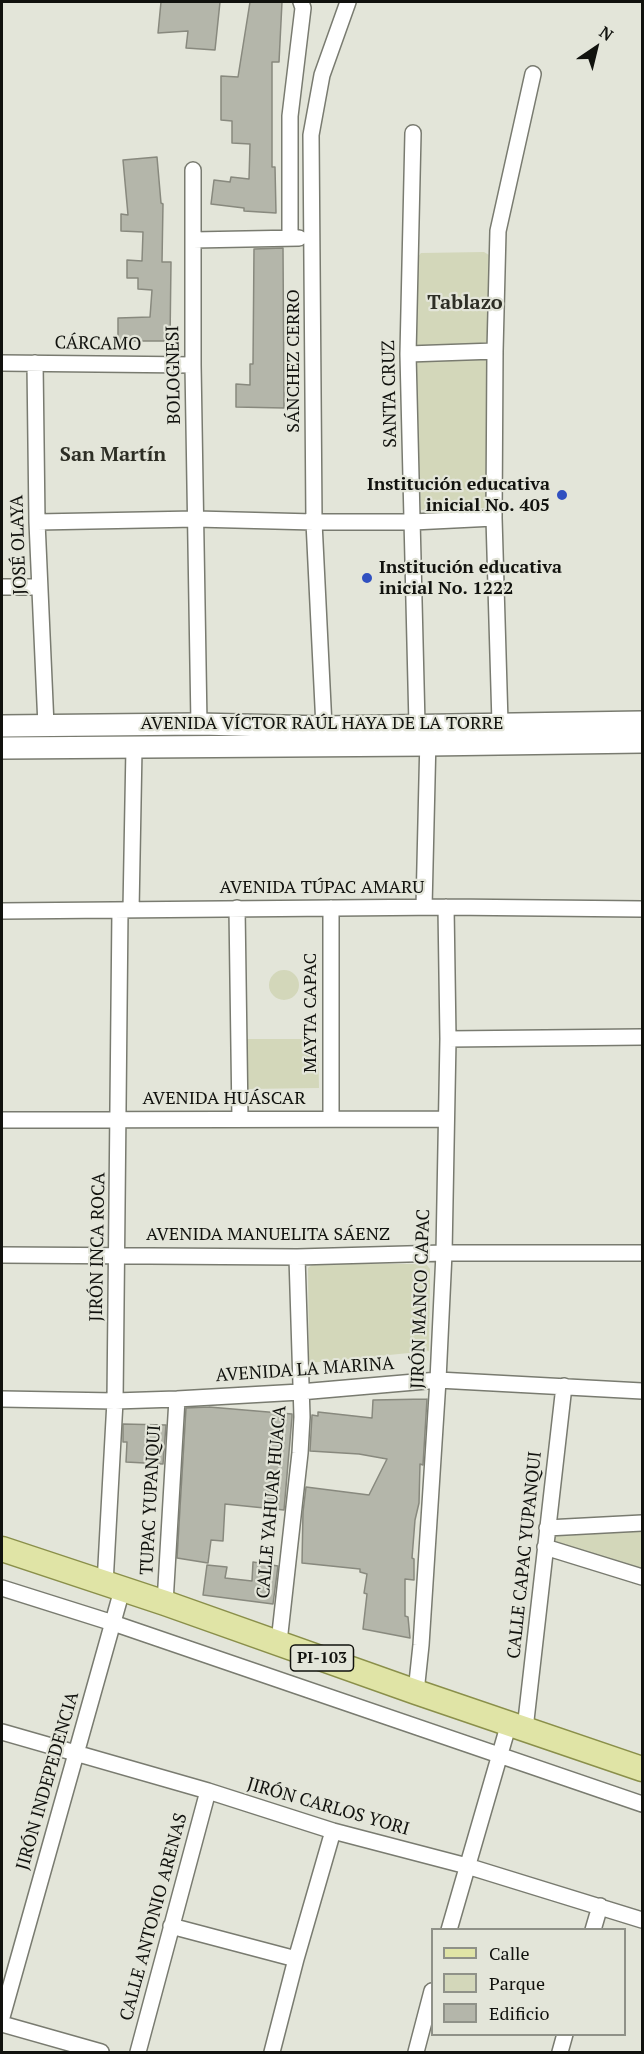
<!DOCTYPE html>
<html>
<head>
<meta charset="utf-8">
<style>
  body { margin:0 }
  #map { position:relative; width:644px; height:2054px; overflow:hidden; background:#e3e5d9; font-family:"PT Serif",serif }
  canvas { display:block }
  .frame { position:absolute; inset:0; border:3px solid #11120e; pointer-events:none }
  .legend { position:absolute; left:431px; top:1928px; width:195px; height:108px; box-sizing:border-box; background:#e3e5d9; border:2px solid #8f9188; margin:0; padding:8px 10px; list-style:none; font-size:18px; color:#11120e }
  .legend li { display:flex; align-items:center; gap:12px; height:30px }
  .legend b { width:30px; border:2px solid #8f9188 }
  .north { position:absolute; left:566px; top:18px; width:60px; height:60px; -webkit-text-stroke:4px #e3e5d9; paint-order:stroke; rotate:35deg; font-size:16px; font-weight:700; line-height:24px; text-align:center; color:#11120e }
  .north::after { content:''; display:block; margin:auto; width:21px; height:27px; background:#11120e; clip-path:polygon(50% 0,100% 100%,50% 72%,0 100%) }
</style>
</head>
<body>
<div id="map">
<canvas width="644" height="2054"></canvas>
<div class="frame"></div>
<ul class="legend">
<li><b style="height:8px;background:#e0e4a6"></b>Calle</li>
<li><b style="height:16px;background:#d3d7ba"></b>Parque</li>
<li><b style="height:16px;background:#b4b6aa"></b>Edificio</li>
</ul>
<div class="north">N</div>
</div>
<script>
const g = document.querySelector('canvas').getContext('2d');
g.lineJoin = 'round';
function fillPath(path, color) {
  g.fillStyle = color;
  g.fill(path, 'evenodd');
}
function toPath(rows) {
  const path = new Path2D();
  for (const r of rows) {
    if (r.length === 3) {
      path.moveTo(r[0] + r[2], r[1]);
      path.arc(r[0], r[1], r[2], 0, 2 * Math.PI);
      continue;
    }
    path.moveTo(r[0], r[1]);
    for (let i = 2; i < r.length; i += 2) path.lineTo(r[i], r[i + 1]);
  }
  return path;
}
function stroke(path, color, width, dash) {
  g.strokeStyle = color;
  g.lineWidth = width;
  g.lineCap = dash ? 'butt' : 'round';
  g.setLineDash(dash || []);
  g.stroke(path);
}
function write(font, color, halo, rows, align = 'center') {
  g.font = font + ' "PT Serif",serif';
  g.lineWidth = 4.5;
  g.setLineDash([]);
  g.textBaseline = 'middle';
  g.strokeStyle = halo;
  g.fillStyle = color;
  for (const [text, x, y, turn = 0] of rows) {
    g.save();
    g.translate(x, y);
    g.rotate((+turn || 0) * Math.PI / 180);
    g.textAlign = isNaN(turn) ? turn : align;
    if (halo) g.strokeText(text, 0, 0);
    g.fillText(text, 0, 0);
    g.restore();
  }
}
const green = toPath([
  [484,252,489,255,487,342,485,346,418,347,414,343,417,258,421,253],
  [485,359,490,362,487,508,421,510,414,364,418,361],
  [284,985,15],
  [247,1039,318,1039,319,1088,248,1089],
  [313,1264,426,1264,430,1269,429,1351,309,1363,308,1268],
  [642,1528,642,1573,553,1544,555,1531]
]);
const building = toPath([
  [161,2,220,2,215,50,186,48,188,31,158,33,161,2],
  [250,2,282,2,279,62,272,62,272,167,275,167,276,213,244,211,244,208,211,204,214,180,230,182,231,177,249,179,250,144,232,143,232,121,221,120,221,76,238,77,250,2],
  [157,157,161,203,163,204,162,262,171,262,170,341,118,341,118,318,150,317,152,290,138,289,138,278,127,278,127,260,142,261,143,232,121,231,121,214,128,215,123,160,157,157],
  [283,248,284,408,236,407,236,384,250,385,250,364,253,364,254,249,283,248],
  [427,1399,423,1465,420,1464,419,1503,415,1520,412,1558,414,1559,414,1580,405,1579,405,1616,408,1617,410,1638,363,1629,367,1594,364,1593,367,1574,360,1572,360,1569,302,1563,303,1512,306,1487,369,1495,387,1459,359,1454,310,1451,312,1415,318,1416,318,1412,372,1418,373,1400,427,1399],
  [209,1407,292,1414,292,1417,284,1510,225,1504,223,1541,211,1540,208,1563,177,1558,186,1408,209,1407],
  [123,1424,166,1425,163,1464,126,1462,127,1442,123,1442,123,1424],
  [253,1562,278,1566,273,1604,203,1595,207,1565,227,1567,225,1578,252,1581,253,1562]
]);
const street = toPath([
  [413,133,408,354,417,725],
  [193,170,193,365,199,724],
  [290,238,290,116,303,8,301,2],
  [193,240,299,238],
  [408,354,495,351],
  [2,363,193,365],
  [35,363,37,522,46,726],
  [37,522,196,519,314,522,413,522,494,518],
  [2,587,39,587],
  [500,723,494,518,495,351,498,231,533,74],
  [324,727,314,522,311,135,322,75,348,2],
  [424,907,428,737],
  [237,908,240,1119],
  [131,910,134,748],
  [2,911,446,907,642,909],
  [448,1039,642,1037],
  [331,1119,331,908],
  [2,1120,446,1119],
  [2,1255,297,1257,444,1253,642,1253],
  [2,1399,115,1401,177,1399,300,1392,438,1380,642,1391],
  [547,1528,642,1523],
  [545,1547,642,1577],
  [105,1584,115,1401,120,910],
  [2,1588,113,1623,642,1804],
  [165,1603,177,1399],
  [279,1642,300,1453,302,1417,297,1257],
  [416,1692,421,1645,438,1380,444,1253,448,1039,446,907],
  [525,1729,564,1386],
  [2,1732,208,1791,333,1831,467,1866,642,1920],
  [171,1926,296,1959],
  [449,1930,509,1723],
  [593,1930,600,1906],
  [2,2017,122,1590],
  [2,2024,101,2052],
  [138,2052,208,1791],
  [272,2052,296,1959,333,1831],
  [416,2052,432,1991],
  [560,2052,565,2034]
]);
const secondary = toPath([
  [2,726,199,724,324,727,642,722],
  [2,748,428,745,642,742]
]);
const primary = toPath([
  [2,1549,165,1603,416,1692,642,1769]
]);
const markers = [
  [562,495,6,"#3050c0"],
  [367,578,6,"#3050c0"]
];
const shields = [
  [322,1658,63]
];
const shieldNames = [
  ["PI-103",322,1658]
];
const streetNames = [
  ["CÁRCAMO",98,344,1],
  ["SÁNCHEZ CERRO",294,361,-90],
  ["BOLOGNESI",174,375,-91],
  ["SANTA CRUZ",390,394,-91],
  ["JOSÉ OLAYA",19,545,-92],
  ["AVENIDA VÍCTOR RAÚL HAYA DE LA TORRE",322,724],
  ["AVENIDA TÚPAC AMARU",322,888],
  ["MAYTA CAPAC",311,1013,-90],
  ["AVENIDA HUÁSCAR",224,1099],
  ["AVENIDA MANUELITA SÁENZ",268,1235],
  ["JIRÓN INCA ROCA",98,1247,-89],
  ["JIRÓN MANCO CAPAC",421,1299,-88],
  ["AVENIDA LA MARINA",305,1370,-4],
  ["TUPAC YUPANQUI",151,1500,-87],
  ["CALLE YAHUAR HUACA",272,1502,-85],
  ["CALLE CAPAC YUPANQUI",525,1555,-84],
  ["JIRÓN INDEPEDENCIA",48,1781,-74],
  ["JIRÓN CARLOS YORI",328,1807,16],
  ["CALLE ANTONIO ARENAS",154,1917,-75]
];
const poiNames = [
  ["Institución educativa",550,485],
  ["inicial No. 405",550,506],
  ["Institución educativa",379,568,"left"],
  ["inicial No. 1222",379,589,"left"]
];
const neighbourhoodNames = [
  ["Tablazo",465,303],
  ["San Martín",113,455]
];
fillPath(green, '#d3d7ba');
fillPath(building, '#b4b6aa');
stroke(building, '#88897e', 1.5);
stroke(street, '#797b70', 18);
stroke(secondary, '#797b70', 24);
stroke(primary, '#8a8f4a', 27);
stroke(street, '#fff', 15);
stroke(secondary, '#fff', 21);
stroke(primary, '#e0e4a6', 24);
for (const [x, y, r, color] of markers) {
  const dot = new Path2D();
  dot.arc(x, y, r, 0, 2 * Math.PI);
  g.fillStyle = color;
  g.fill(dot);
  stroke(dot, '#e3e5d9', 2);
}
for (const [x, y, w] of shields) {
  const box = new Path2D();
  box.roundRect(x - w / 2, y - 13, w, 26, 4.5);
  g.fillStyle = '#e3e5d9';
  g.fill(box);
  stroke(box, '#11120e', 1.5);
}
write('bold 16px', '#11120e', null, shieldNames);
write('18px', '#11120e', '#e3e5d9', streetNames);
write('bold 18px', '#11120e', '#e3e5d9', poiNames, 'right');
write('bold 20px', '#2d2e25', '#e3e5d9', neighbourhoodNames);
</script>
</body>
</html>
